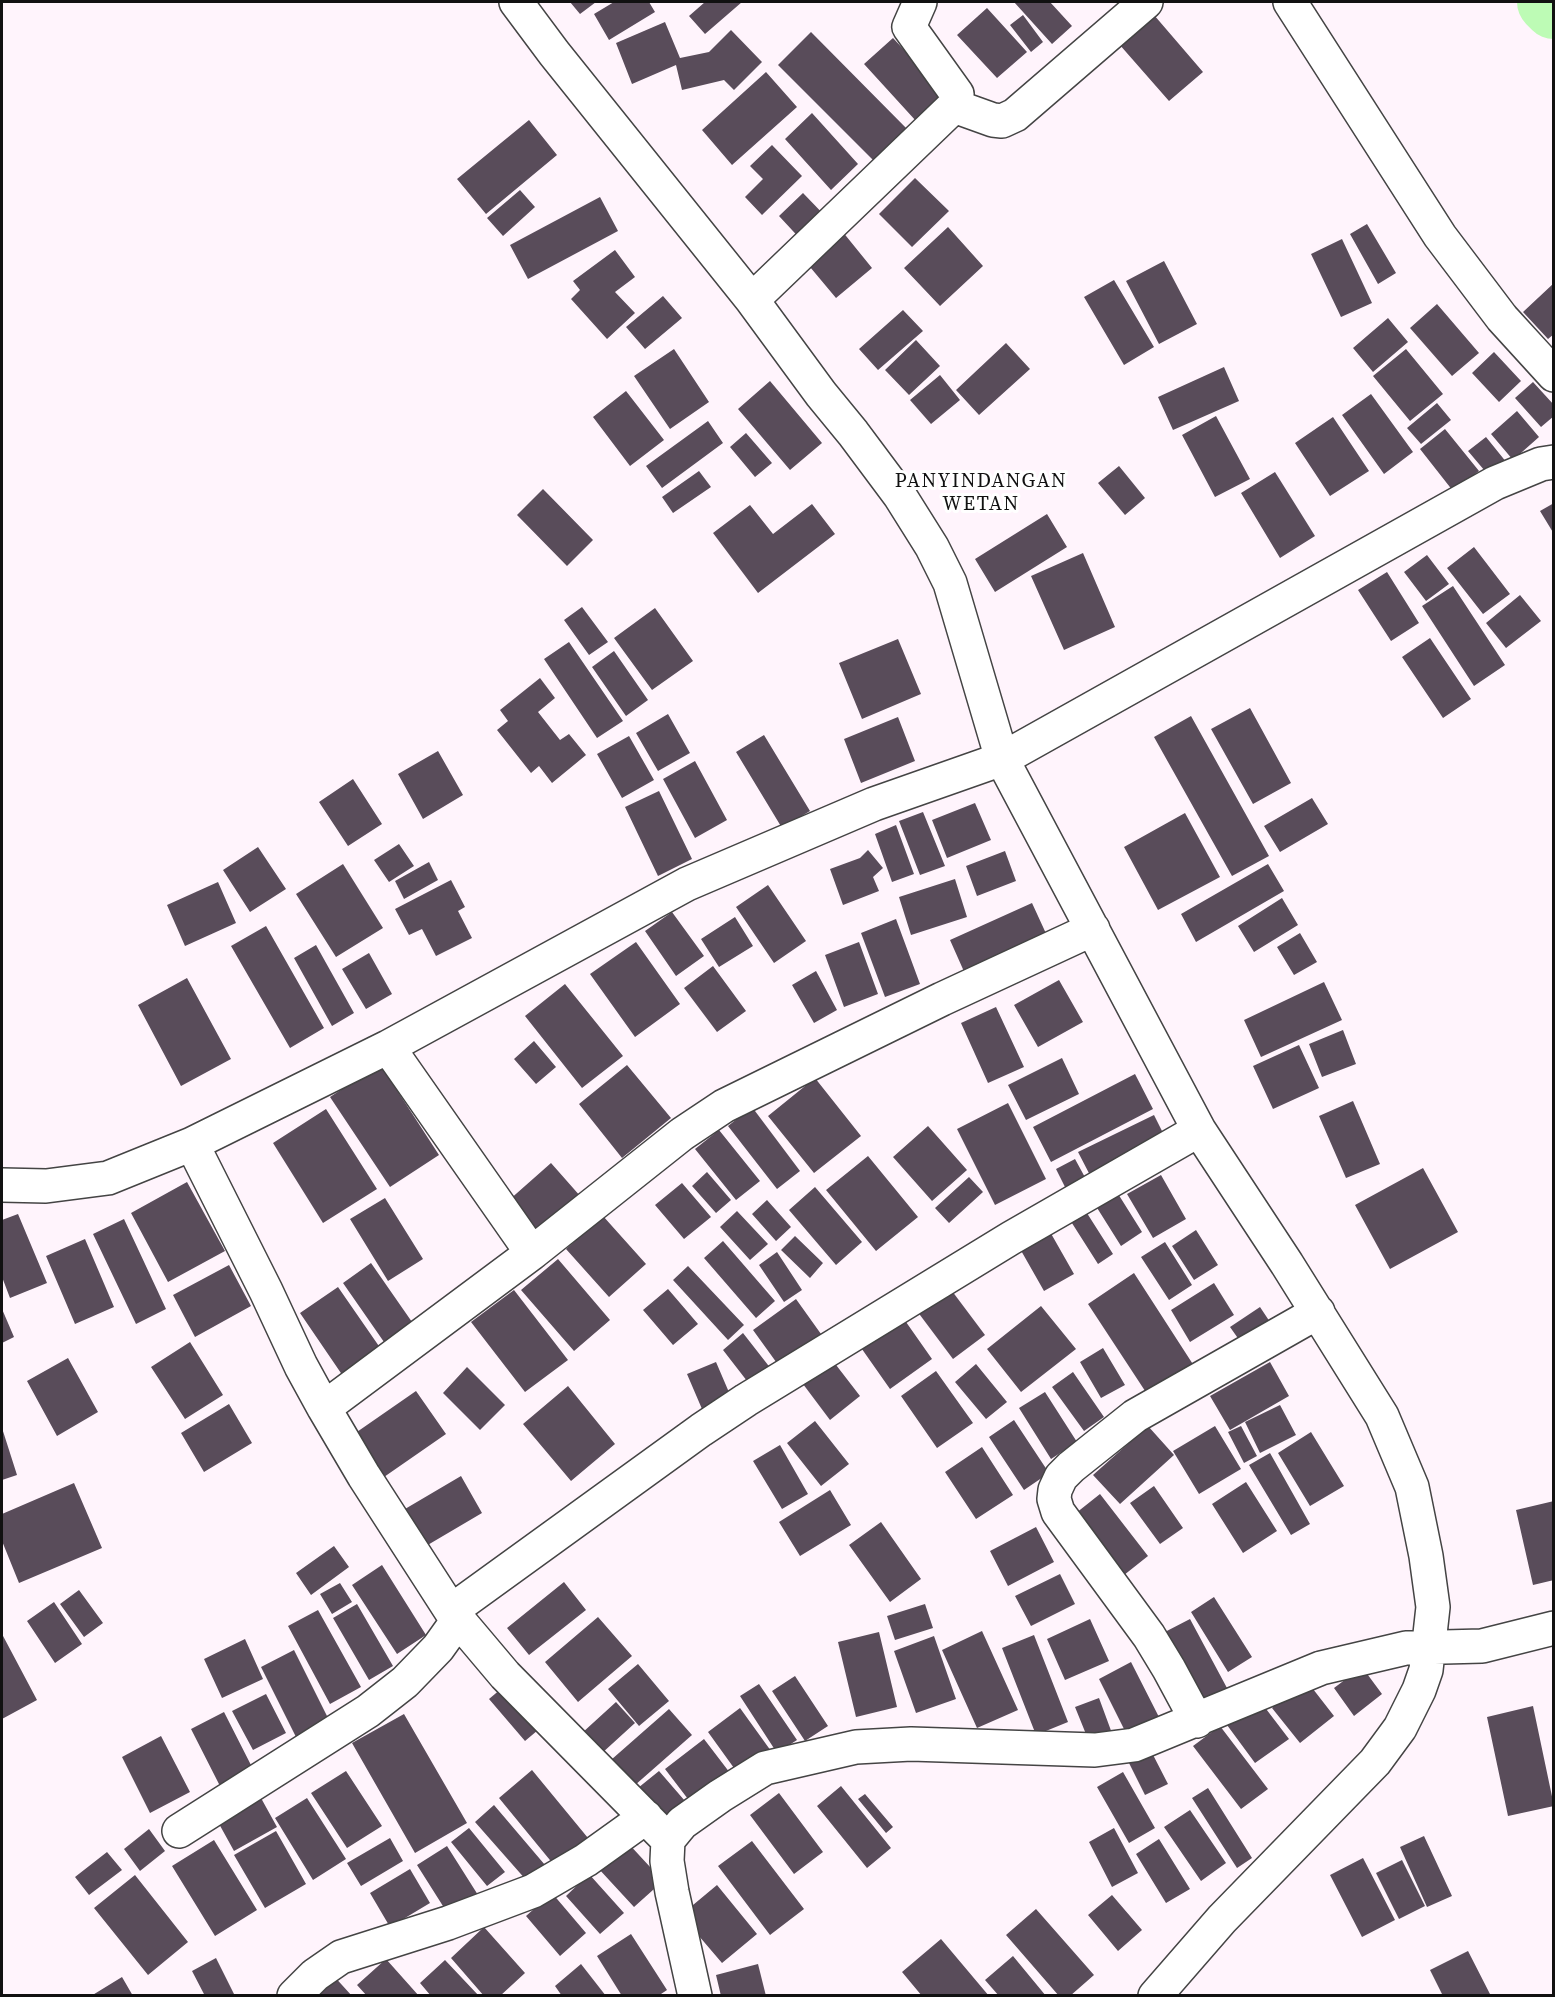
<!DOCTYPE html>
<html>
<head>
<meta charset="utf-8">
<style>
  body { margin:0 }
  #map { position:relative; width:1555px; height:1997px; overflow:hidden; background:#fff4fc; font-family:"Source Serif 4",serif }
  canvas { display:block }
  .frame { position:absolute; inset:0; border:3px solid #111; pointer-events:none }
</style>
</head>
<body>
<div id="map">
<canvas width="1555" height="1997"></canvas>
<div class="frame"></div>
</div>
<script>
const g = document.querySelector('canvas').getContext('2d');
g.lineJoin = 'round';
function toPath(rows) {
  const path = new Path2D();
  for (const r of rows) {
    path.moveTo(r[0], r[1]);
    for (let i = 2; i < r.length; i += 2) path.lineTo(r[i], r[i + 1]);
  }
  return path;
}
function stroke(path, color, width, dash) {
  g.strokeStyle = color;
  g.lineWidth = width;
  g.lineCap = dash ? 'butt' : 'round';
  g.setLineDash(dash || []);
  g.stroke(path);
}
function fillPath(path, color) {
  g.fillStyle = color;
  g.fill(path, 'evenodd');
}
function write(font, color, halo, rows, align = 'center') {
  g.font = font + ' "Source Serif 4",serif';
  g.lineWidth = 6;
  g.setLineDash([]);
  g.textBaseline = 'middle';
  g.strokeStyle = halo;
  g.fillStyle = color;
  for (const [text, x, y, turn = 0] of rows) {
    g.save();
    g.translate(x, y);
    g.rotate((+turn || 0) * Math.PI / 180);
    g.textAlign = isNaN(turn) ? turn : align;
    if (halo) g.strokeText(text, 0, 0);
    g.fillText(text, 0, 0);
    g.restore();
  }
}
const river = toPath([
  [1548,2,1554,8]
]);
const building = toPath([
  [570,2,596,2,580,14],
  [614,2,649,2,655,12,609,40,594,14],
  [705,2,742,2,705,34,689,16],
  [1014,2,1050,2,1072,26,1052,44],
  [987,8,1027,52,997,78,957,35],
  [1023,15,1043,42,1031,52,1010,25],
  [1154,15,1203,72,1169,101,1119,44],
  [665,22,680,58,709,52,731,30,762,62,734,90,724,80,682,90,676,65,632,84,616,43],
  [811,32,911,133,878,165,778,65],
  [893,38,945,94,916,121,864,64],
  [766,72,797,107,732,165,702,130],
  [812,113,858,164,831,190,785,139],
  [529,120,557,155,486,214,457,179],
  [772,145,802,176,762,215,745,197,763,179,750,166],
  [915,178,949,211,912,247,879,214],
  [520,190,535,207,503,236,487,218],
  [803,193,830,221,805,244,779,216],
  [600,197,618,231,528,279,510,245],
  [1367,224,1396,273,1378,284,1350,234],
  [948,227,983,266,940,306,904,268],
  [842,231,872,268,836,298,805,261],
  [1342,239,1372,303,1341,317,1311,254],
  [615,250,635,277,615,292,635,313,607,339,571,299,580,290,573,281],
  [1164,261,1197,324,1159,344,1126,281],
  [1114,280,1154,347,1124,365,1084,297],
  [1554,283,1554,334,1548,339,1523,312],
  [663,296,682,318,645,349,626,327],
  [1437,304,1479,353,1452,376,1410,328],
  [903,310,923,331,878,370,859,349],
  [1388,318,1408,342,1373,372,1353,348],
  [916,340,940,366,909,395,885,370],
  [1006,343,1030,369,979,415,956,390],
  [674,349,709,402,670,429,634,376],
  [1406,349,1443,394,1410,421,1373,376],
  [1494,352,1521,381,1499,402,1472,373],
  [1224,367,1239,401,1173,430,1158,397],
  [940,375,960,400,931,424,910,400],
  [770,381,822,443,790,470,738,409],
  [1533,382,1554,405,1554,416,1541,427,1515,398],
  [626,391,664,440,630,466,593,417],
  [1371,394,1413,452,1384,474,1342,415],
  [1437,403,1451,420,1421,444,1407,428],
  [1517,411,1539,437,1513,460,1491,434],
  [1216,416,1250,479,1215,497,1182,435],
  [1333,417,1369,471,1330,496,1295,443],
  [708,421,723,443,662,488,646,466],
  [1445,429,1479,471,1453,491,1420,449],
  [746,433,772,463,755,477,730,447],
  [1486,437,1507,463,1490,477,1468,451],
  [1119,466,1145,498,1125,515,1098,483],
  [699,471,711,487,673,513,662,497],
  [1275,472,1315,536,1280,558,1241,493],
  [543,489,593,540,567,566,517,515],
  [1554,503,1554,534,1540,511],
  [812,504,835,534,758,593,713,533,750,505,773,534],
  [1047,514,1067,547,995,592,975,559],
  [1474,547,1510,594,1483,614,1447,568],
  [1083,553,1115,627,1064,650,1031,576],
  [1427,555,1449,584,1426,601,1404,572],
  [1387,572,1419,623,1391,641,1358,590],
  [1453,586,1505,665,1474,686,1422,606],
  [1520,595,1541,621,1506,648,1486,623],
  [582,607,608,642,589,655,564,620],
  [655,608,693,661,652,690,614,638],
  [1430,638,1471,699,1443,718,1402,657],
  [898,639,921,694,862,719,839,663],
  [569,642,623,721,597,738,544,659],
  [614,651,648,700,626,716,592,667],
  [540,678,555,698,538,712,560,740,569,734,586,755,552,783,539,766,531,773,497,730,508,721,500,710],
  [1250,708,1291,783,1253,804,1211,729],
  [668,714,690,753,658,771,636,733],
  [1191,716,1269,856,1232,876,1154,737],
  [898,717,915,761,861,783,844,739],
  [764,735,810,811,782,828,736,752],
  [629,736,654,780,622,798,597,754],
  [438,751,463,795,423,819,398,774],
  [695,761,727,820,695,838,663,779],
  [353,779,382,824,348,846,319,802],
  [659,791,692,859,658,876,625,807],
  [1312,798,1328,824,1280,852,1264,826],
  [975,803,991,840,947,858,932,820],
  [923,812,945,866,920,875,899,821],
  [1185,813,1220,877,1158,910,1124,847],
  [896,825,914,874,892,882,875,834],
  [399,844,414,866,389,882,374,860],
  [258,847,286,889,250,912,223,870],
  [868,850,883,868,873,877,879,891,843,905,830,869,860,858],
  [1005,851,1016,881,977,896,966,866],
  [429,862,438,880,404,899,395,881],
  [343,864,383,928,336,957,296,894],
  [1268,864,1284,891,1196,942,1181,914],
  [955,879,967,917,911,935,899,897],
  [451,880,465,907,458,911,472,938,436,956,422,929,409,935,395,909],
  [218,882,236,923,185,946,167,905],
  [768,885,806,941,774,963,736,907],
  [1282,898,1298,925,1254,952,1238,926],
  [1032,903,1049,940,966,976,950,940],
  [672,912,704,956,676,976,645,931],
  [735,917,753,946,719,967,701,939],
  [896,919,920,984,885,997,861,933],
  [266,926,324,1028,290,1048,231,946],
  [1300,933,1317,962,1294,975,1277,947],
  [636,942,680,1004,635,1037,590,974],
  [859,942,878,994,844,1007,825,955],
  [316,945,354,1013,332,1026,294,958],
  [369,953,392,994,366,1009,342,969],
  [713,966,746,1011,717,1032,684,988],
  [816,971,837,1010,814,1023,792,985],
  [187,978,231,1059,181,1086,138,1005],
  [1059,980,1083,1022,1038,1047,1014,1005],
  [1324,982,1342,1020,1261,1057,1244,1020],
  [565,984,623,1056,582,1088,525,1016],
  [996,1007,1024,1067,988,1083,961,1023],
  [1343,1030,1356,1064,1322,1077,1309,1044],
  [534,1041,556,1067,536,1084,514,1059],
  [1299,1045,1319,1088,1273,1109,1253,1066],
  [1062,1058,1079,1094,1026,1120,1008,1085],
  [380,1064,439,1155,390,1187,330,1097],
  [627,1065,671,1118,622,1158,579,1104],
  [1135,1074,1153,1109,1051,1162,1033,1127],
  [815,1078,861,1136,814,1173,768,1116],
  [1353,1101,1380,1164,1346,1178,1319,1116],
  [1008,1103,1046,1179,995,1205,957,1129],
  [752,1107,800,1171,777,1189,728,1126],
  [326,1109,377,1189,323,1223,273,1143],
  [1154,1115,1167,1141,1092,1179,1078,1152],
  [928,1126,967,1170,932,1201,893,1157],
  [719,1130,760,1181,736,1200,695,1149],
  [868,1156,918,1217,876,1251,826,1190],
  [1075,1159,1087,1181,1067,1191,1056,1169],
  [551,1163,581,1197,538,1235,508,1201],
  [1423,1168,1458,1232,1390,1269,1355,1205],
  [707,1172,731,1200,716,1213,692,1186],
  [1161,1175,1186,1219,1153,1238,1127,1194],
  [969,1177,983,1192,949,1223,935,1208],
  [187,1182,225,1251,168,1282,131,1213],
  [682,1183,711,1217,684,1239,655,1205],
  [815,1187,862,1242,836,1265,789,1210],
  [1115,1189,1142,1232,1121,1246,1094,1203],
  [385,1198,423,1259,388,1281,350,1219],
  [767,1200,791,1227,776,1241,752,1214],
  [1085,1210,1113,1254,1098,1264,1070,1220],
  [737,1211,768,1244,750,1260,720,1227],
  [18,1214,47,1283,10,1298,2,1277,2,1220],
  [603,1216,646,1264,609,1297,566,1249],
  [124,1219,166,1309,136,1324,93,1234],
  [1049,1230,1074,1274,1044,1291,1019,1247],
  [1196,1230,1218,1265,1194,1280,1172,1246],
  [795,1236,823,1263,810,1278,781,1250],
  [85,1239,114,1307,75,1324,46,1256],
  [723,1241,775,1301,756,1318,704,1258],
  [1165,1242,1192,1285,1169,1300,1141,1257],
  [777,1252,802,1290,784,1302,759,1265],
  [558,1259,610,1320,574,1351,521,1290],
  [371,1263,412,1322,384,1342,343,1283],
  [229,1265,251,1306,195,1337,173,1295],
  [688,1266,744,1325,728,1340,673,1280],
  [1134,1273,1196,1369,1151,1400,1088,1304],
  [946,1283,985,1335,953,1359,914,1307],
  [1214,1283,1234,1315,1190,1342,1171,1310],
  [338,1287,383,1352,345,1379,300,1313],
  [668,1289,698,1324,673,1345,643,1310],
  [514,1290,568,1360,525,1392,471,1322],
  [796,1299,821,1334,779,1366,753,1330],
  [1041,1306,1076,1349,1021,1392,987,1349],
  [1260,1307,1276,1331,1247,1351,1230,1327],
  [2,1309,14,1337,2,1343],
  [899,1312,932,1359,890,1389,857,1342],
  [743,1333,775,1374,754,1390,723,1350],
  [190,1342,223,1395,185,1419,151,1367],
  [1103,1348,1125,1385,1101,1398,1080,1362],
  [68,1358,98,1412,57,1436,27,1381],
  [833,1361,860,1396,830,1420,803,1384],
  [716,1362,731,1397,702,1409,687,1374],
  [1270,1362,1289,1396,1230,1430,1210,1396],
  [976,1364,1007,1402,986,1419,955,1382],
  [467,1367,505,1405,480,1430,443,1393],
  [936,1371,973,1423,937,1448,901,1396],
  [1073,1372,1104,1417,1084,1431,1052,1387],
  [568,1386,615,1444,571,1481,523,1424],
  [416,1391,446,1434,384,1477,354,1434],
  [1045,1392,1077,1442,1051,1459,1019,1408],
  [229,1404,252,1443,204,1472,181,1433],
  [1280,1405,1296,1435,1260,1453,1245,1422],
  [1014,1420,1049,1473,1024,1490,989,1437],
  [815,1421,849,1464,821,1486,787,1443],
  [1148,1426,1174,1455,1120,1504,1093,1475],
  [1215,1426,1241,1469,1199,1494,1173,1451],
  [1241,1426,1257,1456,1244,1463,1228,1432],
  [2,1428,17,1475,2,1480],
  [1311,1432,1344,1486,1310,1506,1278,1453],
  [780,1445,808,1494,782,1509,753,1461],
  [982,1447,1013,1495,976,1519,945,1472],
  [1270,1453,1310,1524,1291,1535,1249,1465],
  [461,1476,482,1513,426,1546,405,1509],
  [1246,1482,1277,1531,1243,1553,1212,1504],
  [74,1483,102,1548,19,1583,2,1541,2,1514],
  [1154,1486,1183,1528,1160,1544,1130,1503],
  [830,1490,851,1525,800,1556,779,1522],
  [1100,1494,1148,1556,1114,1583,1066,1521],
  [1554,1501,1554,1580,1533,1585,1516,1510],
  [881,1522,921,1579,890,1602,849,1545],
  [1036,1527,1054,1562,1008,1586,990,1551],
  [334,1546,349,1567,311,1595,296,1573],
  [382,1565,426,1635,397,1654,352,1585],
  [1060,1574,1075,1604,1031,1626,1015,1596],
  [564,1582,586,1610,529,1655,507,1628],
  [340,1583,352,1602,332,1614,320,1594],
  [79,1590,103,1623,84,1637,60,1604],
  [1214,1597,1252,1657,1228,1672,1191,1612],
  [54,1602,82,1644,55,1663,27,1621],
  [357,1604,393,1666,369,1680,333,1618],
  [925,1604,933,1628,895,1640,887,1616],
  [318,1610,361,1687,330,1704,288,1626],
  [598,1617,632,1656,578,1702,545,1662],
  [1090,1619,1109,1661,1065,1680,1047,1639],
  [1190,1619,1227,1688,1198,1703,1161,1634],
  [982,1631,1018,1710,977,1728,942,1650],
  [879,1632,897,1707,856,1717,838,1642],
  [2,1634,37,1700,2,1719],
  [1034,1635,1068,1722,1036,1735,1002,1648],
  [934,1636,956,1699,916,1713,894,1651],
  [245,1639,263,1679,222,1698,204,1659],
  [294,1650,330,1722,297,1739,261,1667],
  [1131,1662,1162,1723,1129,1739,1099,1679],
  [638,1664,669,1701,639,1726,608,1689],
  [1362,1667,1382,1694,1354,1716,1334,1688],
  [795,1676,828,1726,805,1741,772,1691],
  [1306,1680,1334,1716,1300,1743,1272,1708],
  [508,1683,544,1725,525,1741,489,1699],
  [759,1684,797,1740,777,1753,740,1696],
  [266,1694,286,1733,253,1750,232,1711],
  [1099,1698,1113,1736,1090,1744,1075,1707],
  [1260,1701,1289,1739,1255,1763,1227,1725],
  [616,1702,635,1723,601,1754,582,1733],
  [1533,1706,1554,1806,1508,1816,1487,1717],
  [740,1708,771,1751,739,1775,708,1732],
  [669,1709,692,1735,626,1793,603,1767],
  [224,1712,254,1771,221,1788,191,1729],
  [404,1714,467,1823,415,1853,352,1743],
  [1220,1726,1268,1789,1241,1809,1193,1746],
  [161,1736,190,1792,150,1813,122,1757],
  [704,1739,730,1773,691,1803,665,1769],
  [1150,1749,1168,1784,1145,1795,1128,1761],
  [532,1770,588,1838,554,1865,499,1798],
  [346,1771,382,1826,347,1848,311,1793],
  [659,1771,685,1801,660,1823,633,1792],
  [1123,1772,1155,1828,1129,1843,1097,1787],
  [841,1786,891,1848,867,1868,817,1806],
  [1208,1788,1252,1858,1237,1868,1192,1798],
  [779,1793,823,1852,794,1874,750,1815],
  [865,1794,893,1827,886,1833,858,1799],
  [261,1798,277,1827,234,1851,218,1822],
  [307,1798,346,1859,313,1880,275,1818],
  [494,1805,545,1865,527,1881,475,1822],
  [1190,1810,1226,1863,1201,1881,1164,1827],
  [469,1828,505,1872,487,1886,451,1842],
  [1114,1828,1138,1873,1112,1887,1089,1842],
  [149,1829,165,1851,140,1871,124,1849],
  [276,1831,306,1884,265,1908,234,1855],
  [1424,1836,1452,1896,1427,1907,1400,1847],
  [390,1838,403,1861,361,1886,347,1863],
  [1159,1839,1190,1889,1166,1903,1136,1854],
  [214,1840,257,1910,215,1936,172,1866],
  [752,1841,804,1909,770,1935,718,1866],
  [627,1842,663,1881,634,1907,598,1868],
  [447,1846,478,1895,448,1914,417,1865],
  [107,1852,122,1870,89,1895,75,1877],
  [1363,1858,1395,1920,1362,1937,1330,1875],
  [1402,1860,1425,1906,1399,1919,1376,1873],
  [410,1869,430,1903,390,1927,370,1893],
  [589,1874,624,1913,600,1934,566,1896],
  [135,1875,188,1942,148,1975,94,1908],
  [717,1885,757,1934,722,1963,681,1915],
  [552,1893,586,1933,560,1956,526,1916],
  [1112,1895,1142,1930,1118,1951,1088,1915],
  [1036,1909,1094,1975,1070,1996,1059,1996,1006,1935],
  [484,1927,525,1973,500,1996,484,1996,451,1958],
  [631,1934,667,1990,658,1996,622,1996,597,1956],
  [941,1939,989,1996,922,1996,902,1972],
  [1468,1951,1491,1996,1443,1996,1430,1970],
  [1013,1956,1046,1996,999,1996,985,1980],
  [216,1958,235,1996,205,1996,192,1971],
  [386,1959,419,1996,367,1996,357,1985],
  [445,1960,479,1996,431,1996,420,1983],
  [581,1964,606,1996,562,1996,555,1986],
  [758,1964,766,1996,721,1996,716,1975],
  [332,1974,352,1996,310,1996],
  [122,1977,133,1996,91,1996]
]);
const street = toPath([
  [516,2,554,53,752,300,821,394,853,433,900,496,932,547,950,583,1002,759,1199,1130,1287,1264,1382,1416,1412,1487,1426,1556,1433,1607,1426,1670,1419,1690,1400,1728,1375,1762,1222,1919,1155,1996],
  [1290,2,1440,236,1502,318,1554,375],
  [954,106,993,120,1002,121,1015,115,1146,2],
  [752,300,954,106,957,94,909,27,920,2],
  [388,1047,532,1253],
  [192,1144,266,1291,301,1366,324,1408,364,1476,451,1611,505,1675,668,1840],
  [2,1185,46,1186,108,1178,192,1144,388,1047,687,884,874,804,1002,759,1495,483,1541,464,1554,462],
  [324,1408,532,1253,682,1134,724,1106,942,999,1093,929],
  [451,1611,701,1430,746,1400,1011,1238,1199,1130],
  [1197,1721,1169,1669,1149,1636,1058,1512,1054,1499,1055,1490,1061,1477,1071,1467,1135,1416,1318,1312],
  [179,1831,368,1711,405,1682,438,1648,458,1620],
  [294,1996,315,1975,341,1957,448,1923,533,1891,586,1860,646,1817],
  [695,1996,672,1892,667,1861,668,1840,682,1823,720,1796,765,1768,856,1747,911,1744,1095,1750,1134,1745,1321,1668,1406,1648,1482,1646,1554,1628]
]);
const quarterNames = [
  ["PANYINDANGAN",981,482],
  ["WETAN",981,505]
];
stroke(river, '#bdfbb5', 62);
fillPath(building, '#594c5a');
stroke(street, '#444', 36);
stroke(street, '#fff', 33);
g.letterSpacing = '1.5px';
write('20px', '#111', '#fff', quarterNames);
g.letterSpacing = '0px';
</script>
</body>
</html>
